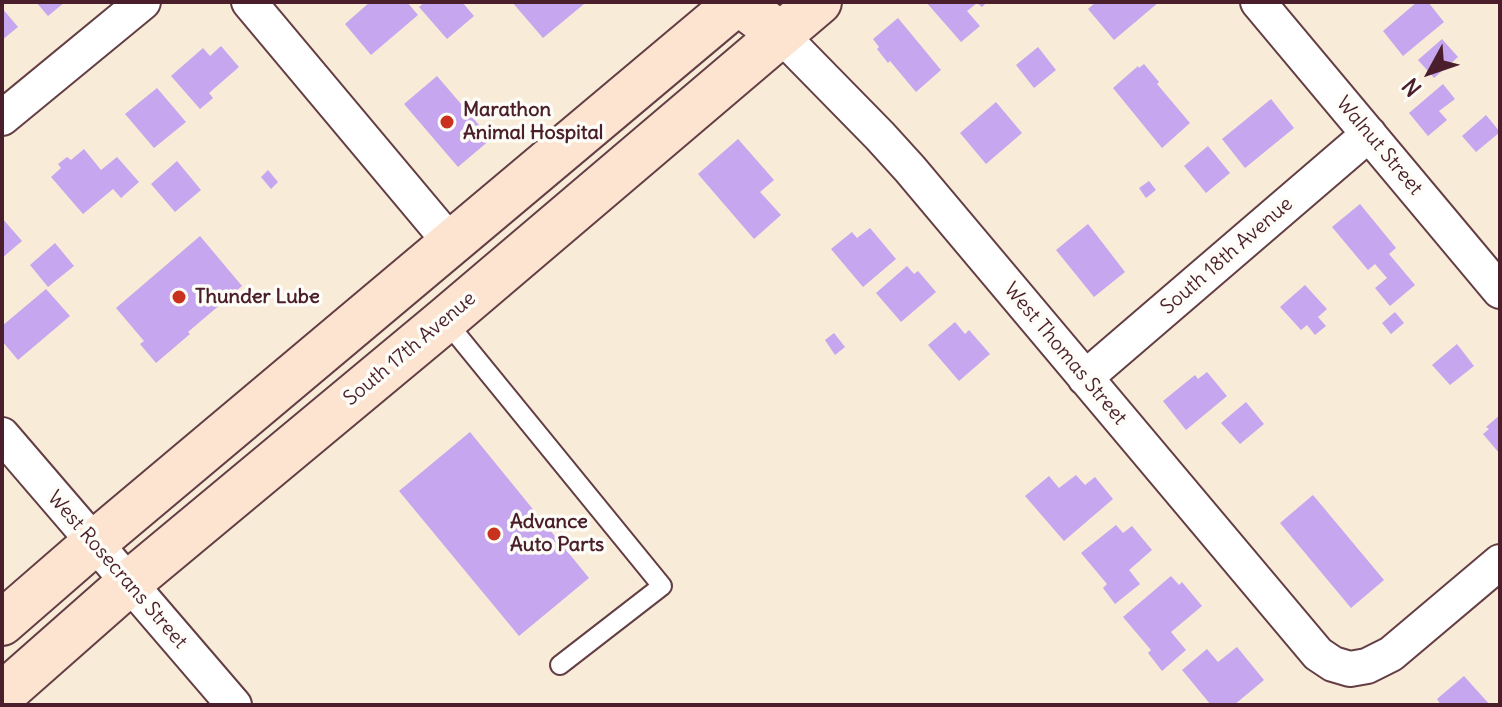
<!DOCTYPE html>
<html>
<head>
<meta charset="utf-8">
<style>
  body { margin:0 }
  #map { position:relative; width:1502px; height:707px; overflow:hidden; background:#f8ebd8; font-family:Delius,sans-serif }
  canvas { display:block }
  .frame { position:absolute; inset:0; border:4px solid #4a1f2b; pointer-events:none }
  .north { position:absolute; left:1390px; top:32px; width:80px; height:80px; -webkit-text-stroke:6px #fdfcf7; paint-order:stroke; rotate:230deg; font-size:22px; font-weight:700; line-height:32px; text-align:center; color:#4a1f2b }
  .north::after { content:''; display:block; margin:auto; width:28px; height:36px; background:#4a1f2b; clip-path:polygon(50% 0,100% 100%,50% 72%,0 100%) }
</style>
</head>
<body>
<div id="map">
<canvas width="1502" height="707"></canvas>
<div class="frame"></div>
<div class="north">N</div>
</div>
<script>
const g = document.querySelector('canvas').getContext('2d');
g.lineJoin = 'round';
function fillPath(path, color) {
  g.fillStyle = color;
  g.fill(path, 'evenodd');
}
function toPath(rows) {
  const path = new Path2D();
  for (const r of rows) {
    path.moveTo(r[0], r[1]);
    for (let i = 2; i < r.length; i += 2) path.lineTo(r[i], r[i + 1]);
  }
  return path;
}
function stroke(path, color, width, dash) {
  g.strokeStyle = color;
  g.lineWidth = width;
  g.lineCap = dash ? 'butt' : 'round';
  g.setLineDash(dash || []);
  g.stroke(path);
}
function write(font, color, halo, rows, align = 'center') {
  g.font = font + ' Delius,sans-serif';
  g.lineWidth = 7;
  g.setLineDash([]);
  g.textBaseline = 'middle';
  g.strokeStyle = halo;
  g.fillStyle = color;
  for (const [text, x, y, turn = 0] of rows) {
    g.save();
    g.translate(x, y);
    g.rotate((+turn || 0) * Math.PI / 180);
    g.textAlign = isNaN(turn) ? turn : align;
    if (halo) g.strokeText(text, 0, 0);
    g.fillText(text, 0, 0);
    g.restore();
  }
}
const building = toPath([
  [36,2,65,2,48,16],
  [370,2,407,2,418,15,371,55,345,24],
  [425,2,462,2,474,16,447,39,419,7],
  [512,2,582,2,584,4,543,38],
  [926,2,987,2,982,7,977,3,967,11,980,26,961,42],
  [1096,2,1159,2,1114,40,1088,9],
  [1417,2,1428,2,1444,22,1403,56,1383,31],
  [2,8,18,27,2,40],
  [898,18,941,70,916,92,890,61,888,63,877,49,879,47,873,39],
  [1442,39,1458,57,1434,78,1418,60],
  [221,46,239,67,209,93,213,98,200,109,171,76,203,48,210,56],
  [1038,47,1056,70,1034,88,1016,65],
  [1144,64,1159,82,1157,84,1190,123,1162,148,1113,88,1138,66,1139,68],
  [437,76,491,139,458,167,404,104],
  [1443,84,1455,99,1439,111,1447,120,1428,136,1409,113],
  [157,88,186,122,154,148,125,114],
  [1271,99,1294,128,1245,168,1222,139],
  [996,102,1022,133,986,164,960,133],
  [1486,115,1500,132,1476,152,1462,136],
  [738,139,774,180,760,192,781,215,754,239,698,174],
  [1208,146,1230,173,1206,193,1184,166],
  [84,149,101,170,117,157,139,182,121,198,113,189,83,214,51,177,61,168,58,164,67,157,71,160],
  [177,161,201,190,175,212,151,184],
  [268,170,278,182,271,189,261,177],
  [1149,181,1156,190,1146,198,1139,188],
  [1360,204,1396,248,1389,254,1415,285,1390,306,1375,288,1387,278,1375,264,1368,270,1332,227],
  [2,218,22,241,2,258],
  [1088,224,1125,272,1094,297,1056,250],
  [870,228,896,259,863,287,831,249,852,232,857,238],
  [200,236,242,286,188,332,190,334,156,363,140,344,144,341,116,308],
  [55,243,74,266,48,287,30,265],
  [907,266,914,274,918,271,936,292,901,322,876,293],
  [1305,285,1327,309,1318,317,1326,326,1315,335,1307,325,1301,330,1280,307],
  [46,289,70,316,18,360,2,341,2,326],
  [1395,312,1404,323,1391,334,1382,323],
  [955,322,965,334,969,330,990,354,959,381,928,345],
  [834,333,845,347,835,355,825,340],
  [1457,344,1474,366,1450,385,1432,365],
  [1207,372,1227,396,1186,430,1163,401,1195,375,1198,379],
  [1246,402,1264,424,1240,444,1221,423],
  [1500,415,1500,454,1483,434,1489,429,1486,427],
  [470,432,589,578,519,636,399,491],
  [1076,475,1085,485,1095,477,1113,499,1064,541,1025,496,1049,476,1059,488],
  [1313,495,1384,580,1351,608,1280,523],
  [1116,525,1123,533,1132,526,1152,550,1129,570,1140,584,1115,604,1103,588,1107,584,1081,553],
  [1171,576,1179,585,1182,582,1202,606,1171,632,1186,650,1162,671,1148,653,1151,650,1123,617],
  [1237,647,1264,680,1234,705,1211,705,1182,670,1207,649,1218,662],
  [1464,676,1490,705,1441,705,1437,699]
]);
const lane = toPath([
  [445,320,662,586,560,665]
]);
const street = toPath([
  [249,2,451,243],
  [1258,2,1500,291],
  [780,34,880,136,910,169,1318,654,1333,664,1350,669,1367,666,1391,654,1500,562],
  [2,118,143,2],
  [1085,378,1369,134],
  [2,435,234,705]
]);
const secondary = toPath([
  [2,623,94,543,738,2,780,34],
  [2,695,129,583,445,320,819,2]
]);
const markers = [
  [447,122,8,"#c8321e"],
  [179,297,8,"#c8321e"],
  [494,534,8,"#c8321e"]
];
const poiNames = [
  ["Marathon",463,110],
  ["Animal Hospital",463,133],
  ["Thunder Lube",195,297],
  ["Advance",510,522],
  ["Auto Parts",510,545]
];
const streetNames = [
  ["Walnut Street",1379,146,50],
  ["South 18th Avenue",1227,256,-41],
  ["South 17th Avenue",410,349,-40],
  ["West Thomas Street",1065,354,50],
  ["West Rosecrans Street",117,570,49]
];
fillPath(building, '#c5a6ef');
stroke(lane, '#643e45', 22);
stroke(street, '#643e45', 38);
stroke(secondary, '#643e45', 48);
stroke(lane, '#fff', 18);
stroke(street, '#fff', 34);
stroke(secondary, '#fde4d1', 44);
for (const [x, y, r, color] of markers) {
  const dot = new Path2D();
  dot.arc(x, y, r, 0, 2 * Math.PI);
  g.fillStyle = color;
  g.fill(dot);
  stroke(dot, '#fdfcf7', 3);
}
write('bold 20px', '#4a1f2b', '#fdfcf7', poiNames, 'left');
write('20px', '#4a1f2b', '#fdfcf7', streetNames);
</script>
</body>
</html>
